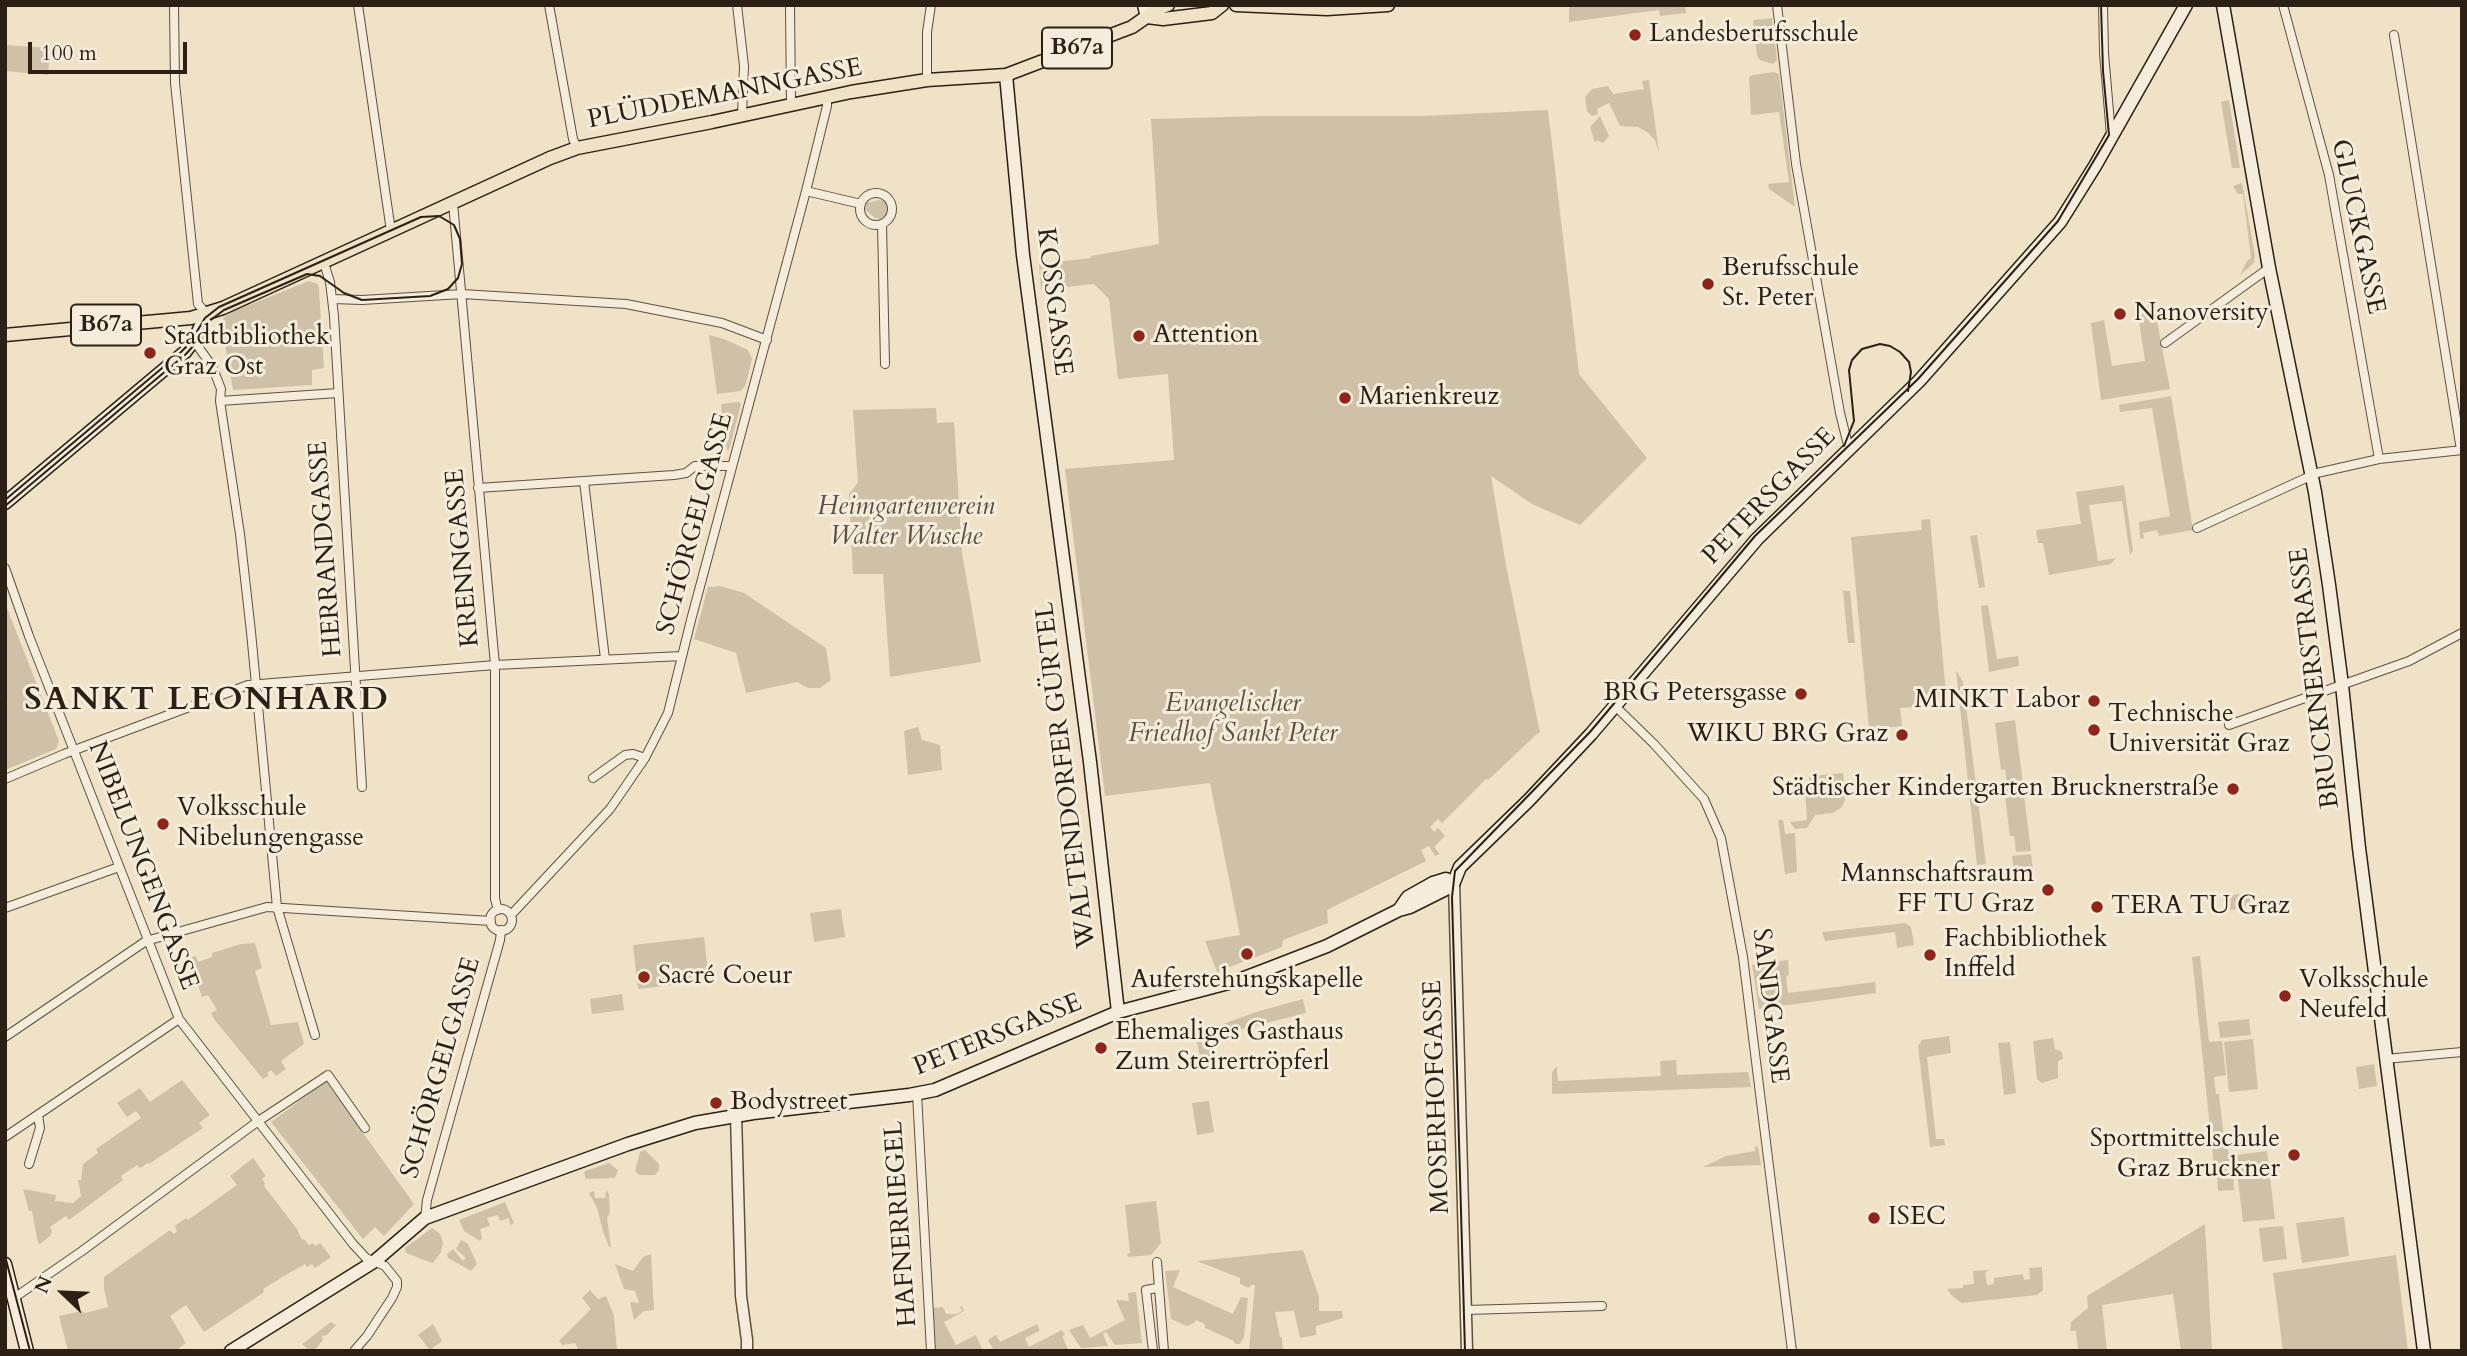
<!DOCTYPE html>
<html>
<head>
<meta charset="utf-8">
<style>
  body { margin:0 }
  #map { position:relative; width:2467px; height:1356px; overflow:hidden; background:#f0e2c7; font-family:Cardo,serif }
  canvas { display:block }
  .frame { position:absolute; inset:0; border:7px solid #2b2013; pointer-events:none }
  .north { position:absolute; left:28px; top:1258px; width:70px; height:70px; -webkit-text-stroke:5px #f5ecdb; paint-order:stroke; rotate:293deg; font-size:19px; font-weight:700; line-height:28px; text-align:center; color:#2b2013 }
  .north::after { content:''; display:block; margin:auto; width:24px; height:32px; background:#2b2013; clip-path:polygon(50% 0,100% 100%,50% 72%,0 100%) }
  .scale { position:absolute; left:28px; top:42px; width:159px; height:32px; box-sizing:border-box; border:4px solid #2b2013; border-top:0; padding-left:9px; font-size:21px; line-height:24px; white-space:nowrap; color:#2b2013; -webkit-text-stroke:5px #f5ecdb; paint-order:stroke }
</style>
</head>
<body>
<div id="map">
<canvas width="2467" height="1356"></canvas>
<div class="frame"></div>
<div class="north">N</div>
<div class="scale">100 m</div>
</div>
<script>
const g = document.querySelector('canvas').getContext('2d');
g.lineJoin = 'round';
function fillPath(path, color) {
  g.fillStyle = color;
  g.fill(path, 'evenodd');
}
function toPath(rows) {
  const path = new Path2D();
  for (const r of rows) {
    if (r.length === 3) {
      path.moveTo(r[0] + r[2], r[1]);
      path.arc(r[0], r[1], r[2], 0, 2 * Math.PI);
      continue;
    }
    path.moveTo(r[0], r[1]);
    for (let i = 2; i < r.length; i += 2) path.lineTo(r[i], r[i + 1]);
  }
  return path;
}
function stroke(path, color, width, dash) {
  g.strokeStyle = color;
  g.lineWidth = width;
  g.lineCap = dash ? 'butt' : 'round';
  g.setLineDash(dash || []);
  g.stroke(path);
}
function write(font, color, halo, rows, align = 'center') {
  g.font = font + ' Cardo,serif';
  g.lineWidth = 6;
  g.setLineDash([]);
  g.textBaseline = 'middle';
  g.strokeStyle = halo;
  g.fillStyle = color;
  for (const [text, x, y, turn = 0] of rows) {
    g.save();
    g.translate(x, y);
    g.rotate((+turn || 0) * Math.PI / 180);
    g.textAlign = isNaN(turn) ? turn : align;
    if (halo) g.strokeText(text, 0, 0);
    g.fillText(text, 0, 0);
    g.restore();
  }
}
const green = toPath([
  [1579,5,1685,5,1686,13,1660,16,1659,10,1569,22,1569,6],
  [1772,18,1777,60,1773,64,1760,60,1757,56,1753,20],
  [5,45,50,48,48,75,5,71],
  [1774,72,1779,74,1795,207,1769,189,1768,184,1789,182,1779,112,1751,115,1749,77,1753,75],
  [1649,80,1659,153,1655,140,1647,132,1638,127,1620,126,1609,103,1597,109,1598,114,1592,116,1587,111,1585,97,1592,89,1608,86,1613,94,1644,89,1642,81],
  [2229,100,2240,168,2232,168,2221,102],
  [1548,110,1579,374,1647,458,1580,525,1532,504,1491,476,1506,565,1540,733,1538,733,1488,780,1486,779,1442,823,1438,819,1430,827,1434,832,1438,828,1445,836,1434,847,1440,854,1435,856,1429,846,1421,850,1426,861,1327,910,1328,923,1283,940,1282,947,1217,972,1205,941,1240,935,1210,783,1105,796,1065,469,1174,460,1168,374,1118,379,1109,299,1094,284,1041,290,1039,264,1091,258,1091,256,1159,244,1151,119,1263,116,1422,116],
  [1600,116,1609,136,1603,143,1597,140,1595,143,1590,127],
  [2242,183,2255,255,2254,263,2240,275,2247,261,2251,258,2243,194,2238,194,2233,186],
  [879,200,884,201,890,206,888,215,882,219,875,218,864,209,866,203],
  [309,281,318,284,319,290,324,368,312,370,312,385,233,390,224,340,227,334,223,318,234,311],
  [2150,305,2154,306,2170,389,2101,400,2091,323,2104,320,2112,366,2145,361,2137,309],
  [709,335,724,339,748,350,752,359,746,384,741,391,717,394],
  [2171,396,2193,530,2159,536,2157,530,2143,533,2144,538,2140,539,2139,522,2170,516,2152,408,2120,412,2119,405],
  [739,402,741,404,729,450,727,450,721,404],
  [936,408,937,423,954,422,962,553,981,662,890,677,883,574,853,574,849,494,858,482,853,410],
  [2124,485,2133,551,2130,555,2122,501,2089,505,2098,561,2116,558,2111,564,2049,575,2043,543,2038,543,2036,530,2081,524,2076,492],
  [1930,519,1947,704,1900,708,1902,726,1869,729,1851,537,1922,530,1921,520],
  [1977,535,1985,587,1979,588,1970,536],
  [720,586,744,593,826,648,831,680,820,688,808,688,797,682,746,693,736,653,694,639,708,587],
  [1843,591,1850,591,1855,643,1848,643],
  [5,603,59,741,56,749,5,770,5,705,8,704,5,701],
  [1988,605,1997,659,2018,656,2019,666,1989,672,1981,606],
  [1956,670,1963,682,1986,864,1977,865],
  [2015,720,2023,784,2007,785,2005,769,2001,770,1995,723],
  [918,727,922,740,940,745,942,770,908,775,904,731],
  [1843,773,1845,800,1842,807,1833,813,1815,815,1807,828,1795,829,1790,822,1807,820,1805,791,1810,790,1809,776],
  [2023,787,2031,851,2016,852,2014,836,2010,836,2004,789],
  [1778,820,1783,820,1785,834,1795,833,1797,872,1785,874],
  [2031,854,2034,877,2015,880,2012,856],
  [2249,893,2251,907,2224,911,2222,896],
  [841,909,845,937,814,942,810,913],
  [1905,923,1911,927,1914,945,1897,948,1895,932,1825,941,1822,932],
  [704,937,709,981,638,989,633,945],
  [255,943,262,968,255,971,271,1025,298,1022,304,1044,281,1061,286,1069,276,1076,271,1070,267,1073,269,1075,263,1079,214,1019,211,1013,217,1010,208,995,202,997,193,970,191,970,186,959,196,956,198,962,212,957,212,953,241,944],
  [2200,956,2209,1042,2222,1041,2226,1075,2214,1077,2216,1094,2219,1094,2225,1147,2228,1147,2228,1153,2232,1153,2234,1190,2218,1191,2217,1175,2215,1175,2192,957],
  [1788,960,1789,975,1786,976,1788,993,1875,982,1876,993,1759,1009,1752,965],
  [622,994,624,1010,592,1014,590,999],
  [1303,999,1306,1013,1208,1038,1213,1068,1203,1070,1195,1034,1256,1012],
  [1773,1011,1779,1037,1765,1040,1762,1013],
  [2249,1019,2251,1035,2220,1038,2218,1022],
  [1949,1036,1951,1053,1927,1057,1936,1139,1944,1139,1945,1145,1930,1147,1918,1046,1922,1040],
  [2053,1038,2055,1049,2062,1052,2063,1059,2058,1061,2058,1078,2042,1083,2037,1079,2033,1041],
  [2253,1039,2258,1089,2229,1092,2224,1042],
  [2010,1042,2016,1093,2004,1095,1998,1043],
  [1676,1060,1677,1075,1748,1072,1751,1087,1552,1094,1552,1072,1557,1066,1558,1081,1661,1076,1660,1061],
  [2374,1064,2377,1086,2359,1089,2356,1067],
  [182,1080,210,1115,199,1123,203,1128,149,1164,148,1163,140,1168,137,1165,121,1176,123,1180,69,1220,66,1216,50,1227,52,1231,50,1236,40,1244,38,1243,32,1211,29,1211,23,1189,56,1195,55,1201,73,1203,81,1196,78,1180,81,1180,83,1164,98,1153,96,1149,141,1118,136,1111,127,1117,117,1103,140,1088,150,1102],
  [326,1081,414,1204,384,1236,375,1227,363,1239,271,1122],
  [1209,1101,1214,1132,1197,1135,1192,1103],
  [1758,1146,1761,1165,1703,1167,1726,1156,1755,1151,1755,1147],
  [645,1150,659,1164,659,1170,655,1175,639,1175,635,1171,640,1152],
  [2267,1151,2275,1219,2243,1222,2235,1155],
  [253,1158,266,1176,262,1179,265,1184,264,1186,297,1229,302,1240,304,1239,309,1245,313,1243,315,1246,320,1243,331,1257,315,1268,312,1264,307,1267,305,1264,284,1276,263,1289,264,1292,260,1295,204,1332,186,1305,170,1316,186,1343,175,1351,68,1351,59,1316,82,1311,85,1313,108,1307,104,1289,104,1277,170,1230,174,1234,177,1232,175,1226,180,1222,186,1218,188,1220,237,1185,230,1176],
  [609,1163,618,1170,615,1178,586,1179,584,1173,585,1171],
  [606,1190,609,1194,610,1212,607,1218,611,1247,609,1247,603,1231,597,1208,589,1193,594,1191,595,1198,605,1198],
  [1156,1201,1161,1243,1151,1255,1128,1257,1127,1254,1130,1253,1125,1205],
  [505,1202,514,1223,510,1225,509,1218,500,1221,498,1215,487,1218,490,1226,480,1229,482,1238,480,1241,464,1231,459,1220],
  [2344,1217,2349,1256,2302,1263,2296,1223],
  [2205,1224,2212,1351,2181,1351,2173,1294,2102,1305,2107,1351,2078,1351,2076,1331,2070,1331,2071,1322,2088,1308,2087,1296],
  [2283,1226,2287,1259,2263,1262,2259,1228],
  [432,1228,440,1234,443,1243,441,1252,434,1262,432,1263,406,1253,405,1248],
  [461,1240,468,1244,477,1264,471,1271,448,1258,447,1254,453,1249,463,1261,466,1258,456,1249],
  [1303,1250,1319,1297,1319,1311,1342,1311,1343,1318,1316,1326,1316,1335,1300,1338,1294,1311,1275,1312,1280,1337,1282,1337,1283,1351,1249,1351,1255,1285,1251,1285,1249,1288,1240,1284,1240,1278,1197,1261],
  [651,1254,654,1310,644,1311,634,1320,630,1302,639,1303,635,1291,624,1289,615,1264,633,1271,643,1257],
  [2396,1255,2408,1351,2283,1351,2273,1273],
  [2042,1267,2043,1290,2037,1295,1962,1303,1952,1296,1947,1289,1963,1288,1963,1285,1974,1284,1973,1271,1988,1270,1985,1273,1987,1285,1994,1284,1994,1278,2023,1274,2024,1280,2030,1279,2029,1268],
  [1180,1270,1173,1287,1233,1314,1241,1297,1248,1298,1244,1337,1240,1344,1235,1344,1234,1341,1205,1328,1205,1324,1196,1320,1194,1323,1187,1326,1171,1319,1165,1271],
  [590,1290,598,1299,606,1296,614,1316,617,1351,579,1351,575,1343,562,1345,559,1341,591,1309,582,1298],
  [1136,1292,1142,1343,1115,1345,1106,1332,1103,1334,1108,1346,1081,1348,1069,1330,1083,1325,1090,1338,1125,1320,1116,1300,1129,1301,1128,1293],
  [962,1306,964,1311,944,1322,956,1345,976,1335,983,1351,936,1351,933,1308,943,1307,946,1314,956,1314,962,1311,960,1307],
  [331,1322,336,1325,327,1335,322,1336,323,1340,314,1351,310,1351,302,1344],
  [433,1324,442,1341,430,1350,418,1335],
  [1037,1324,1040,1331,1025,1338,1029,1347,1062,1330,1065,1335,1062,1336,1068,1349,994,1351,988,1340,996,1335,1000,1342]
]);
const minor = toPath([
  [174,5,175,83,198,304,206,313],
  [358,5,391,231],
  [549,5,573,139,577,148],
  [737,5,744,66,742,115],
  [790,5,791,103],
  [1777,5,1796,164,1840,413,1849,449],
  [2103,5,2104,53,2111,135],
  [2283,5,2329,175,2379,459],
  [2394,35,2461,450],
  [927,80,927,32,931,5],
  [806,191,861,204],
  [876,209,16],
  [453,203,495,665,495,899,498,910],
  [882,224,885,364],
  [324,263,330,282,334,316,362,787],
  [333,299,362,300,462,294,626,304,722,323,767,340],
  [194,341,212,366,221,389,220,401,240,534,251,632,277,907,315,1035],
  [2165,343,2269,268],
  [220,401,338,393],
  [584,481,605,659],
  [478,488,674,475,686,473,695,466,732,466],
  [2197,528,2317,473,2379,459,2462,450],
  [5,568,29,636,179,1019,353,1244,366,1258,385,1266,397,1281,397,1287,392,1298,367,1336,354,1351],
  [1615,706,1654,744,1704,799,1721,838,1743,957,1792,1351],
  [2229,725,2409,661,2462,633],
  [593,778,625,755,633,754,645,758],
  [5,779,64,754,248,685,495,665,682,656],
  [5,908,119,867],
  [501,920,11],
  [511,915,610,809,645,758,668,713,691,620,806,191,827,106,827,97],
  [5,1037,146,941,267,907,491,921],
  [2385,1059,2462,1052],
  [917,1094,931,1351],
  [5,1137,179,1019],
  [29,1164,40,1128,38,1115],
  [425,1218,427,1200,500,940,501,930],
  [1157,1262,1164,1351],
  [14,1298,82,1251,257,1122,328,1075,365,1128],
  [1466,1310,1602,1306],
  [1153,1351,1146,1290,1157,1288]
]);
const tertiary = toPath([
  [1454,882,1467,1351],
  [736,1115,741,1296,747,1340,747,1351]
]);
const secondary = toPath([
  [1144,5,1147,17],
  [2223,5,2269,268,2315,492,2329,585,2342,685,2359,848,2424,1351],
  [1006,75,1023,255,1090,762,1118,1012],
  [5,503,185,352,196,337,206,313],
  [1399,910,1408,897,1433,883,1446,879,1454,882],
  [5,1264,27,1351],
  [231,1351,375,1261,425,1218,628,1144,695,1123,753,1113,909,1095,935,1090,1118,1012,1236,981,1265,970,1327,946,1399,910,1410,907,1446,889,1454,882,1460,867,1529,800,1591,734,1757,539,1919,381,2060,222,2095,166,2186,5]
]);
const primary = toPath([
  [1236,5,1327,9,1388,5],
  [1147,17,1163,19,1212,13,1222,5],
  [5,335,191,318,223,308,550,158,577,148,712,122,851,92,927,80,1006,75,1132,27,1159,8,1168,5]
]);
const tram = toPath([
  [1844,446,1854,421,1849,370,1852,360,1862,349,1880,344,1890,346,1900,352,1909,362,1911,372,1908,391],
  [5,500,180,353,190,343,205,318,219,307,421,217,439,216,454,225,460,239,462,264,458,278,448,289,430,296,362,300,344,293,320,276,307,274,224,310,208,322,195,344,186,354,5,506],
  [5,1256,30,1351],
  [1465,1351,1452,897,1455,871,1590,732,1755,536,1918,379,2058,221,2109,135,2103,71,2101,5]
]);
const markers = [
  [1635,35,7,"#8f2418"],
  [1708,284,7,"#8f2418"],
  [2120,314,7,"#8f2418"],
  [1139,336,7,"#8f2418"],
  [150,353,7,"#8f2418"],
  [1345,398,7,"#8f2418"],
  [1801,694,7,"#8f2418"],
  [2094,701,7,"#8f2418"],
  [2094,730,7,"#8f2418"],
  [1902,735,7,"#8f2418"],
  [2233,789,7,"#8f2418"],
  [163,824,7,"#8f2418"],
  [2048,890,7,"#8f2418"],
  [2097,907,7,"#8f2418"],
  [1247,954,7,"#8f2418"],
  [1930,955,7,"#8f2418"],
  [644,977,7,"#8f2418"],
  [2285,996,7,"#8f2418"],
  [1101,1048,7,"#8f2418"],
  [716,1103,7,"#8f2418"],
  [2294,1155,7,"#8f2418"],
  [1874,1218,7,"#8f2418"]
];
const shields = [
  [1077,48,70],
  [106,325,70]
];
const shieldNames = [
  ["B67a",1077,48],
  ["B67a",106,325]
];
const poiNames = [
  ["Landesberufsschule",1649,35],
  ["Berufsschule",1722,269],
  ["St. Peter",1722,299],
  ["Nanoversity",2134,314],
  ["Attention",1153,336],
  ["Stadtbibliothek",164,338],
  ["Graz Ost",164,368],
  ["Marienkreuz",1359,398],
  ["BRG Petersgasse",1787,694,"right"],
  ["MINKT Labor",2080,701,"right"],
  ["Technische",2108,715],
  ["Universität Graz",2108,745],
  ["WIKU BRG Graz",1888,735,"right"],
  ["Städtischer Kindergarten Brucknerstraße",2219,789,"right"],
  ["Volksschule",177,809],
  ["Nibelungengasse",177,839],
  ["Mannschaftsraum",2034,875,"right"],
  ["FF TU Graz",2034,905,"right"],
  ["TERA TU Graz",2111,907],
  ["Fachbibliothek",1944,940],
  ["Inffeld",1944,970],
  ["Sacré Coeur",658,977],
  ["Auferstehungskapelle",1247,981,"center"],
  ["Volksschule",2299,981],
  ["Neufeld",2299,1011],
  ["Ehemaliges Gasthaus",1115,1033],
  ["Zum Steirertröpferl",1115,1063],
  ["Bodystreet",730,1103],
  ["Sportmittelschule",2280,1140,"right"],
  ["Graz Bruckner",2280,1170,"right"],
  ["ISEC",1888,1218]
];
const streetNames = [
  ["PLÜDDEMANNGASSE",725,95,-11],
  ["GLUCKGASSE",2357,227,78],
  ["KOSSGASSE",1053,302,83],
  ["PETERSGASSE",1770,497,-46],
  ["SCHÖRGELGASSE",696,524,-75],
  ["HERRANDGASSE",327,549,-94],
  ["KRENNGASSE",464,558,-95],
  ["BRUCKNERSTRASSE",2316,678,-97],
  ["WALTENDORFER GÜRTEL",1067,775,-97],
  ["NIBELUNGENGASSE",142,866,69],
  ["SANDGASSE",1769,1006,83],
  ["PETERSGASSE",998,1036,-22],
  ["SCHÖRGELGASSE",442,1068,-74],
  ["MOSERHOFGASSE",1438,1097,-92],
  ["HAFNERRIEGEL",902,1224,-94]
];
const parkNames = [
  ["Heimgartenverein",906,508],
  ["Walter Wusche",906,538],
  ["Evangelischer",1233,705],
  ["Friedhof Sankt Peter",1233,735]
];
const districtNames = [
  ["SANKT LEONHARD",207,701]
];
fillPath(green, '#cfc1a8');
stroke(minor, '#5c5040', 10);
stroke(tertiary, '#5c5040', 13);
stroke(secondary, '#2b2013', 15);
stroke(primary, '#2b2013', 15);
stroke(minor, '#f5ecdb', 8);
stroke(tertiary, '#f5ecdb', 10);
stroke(secondary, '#f5ecdb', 12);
stroke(primary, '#f0e2c7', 12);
stroke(tram, '#2b2013', 2);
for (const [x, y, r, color] of markers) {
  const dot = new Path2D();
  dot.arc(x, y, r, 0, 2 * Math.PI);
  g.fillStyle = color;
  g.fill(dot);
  stroke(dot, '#f5ecdb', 2.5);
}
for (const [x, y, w] of shields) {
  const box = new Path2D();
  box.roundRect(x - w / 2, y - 20.5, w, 41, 5);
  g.fillStyle = '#f5ecdb';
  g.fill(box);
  stroke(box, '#2b2013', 2);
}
write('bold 24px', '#2b2013', null, shieldNames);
write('26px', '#2b2013', '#f5ecdb', poiNames, 'left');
write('26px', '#2b2013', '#f5ecdb', streetNames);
write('italic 26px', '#5c5040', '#f5ecdb', parkNames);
g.letterSpacing = '2px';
write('bold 33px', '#2b2013', '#f5ecdb', districtNames);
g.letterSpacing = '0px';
</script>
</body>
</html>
